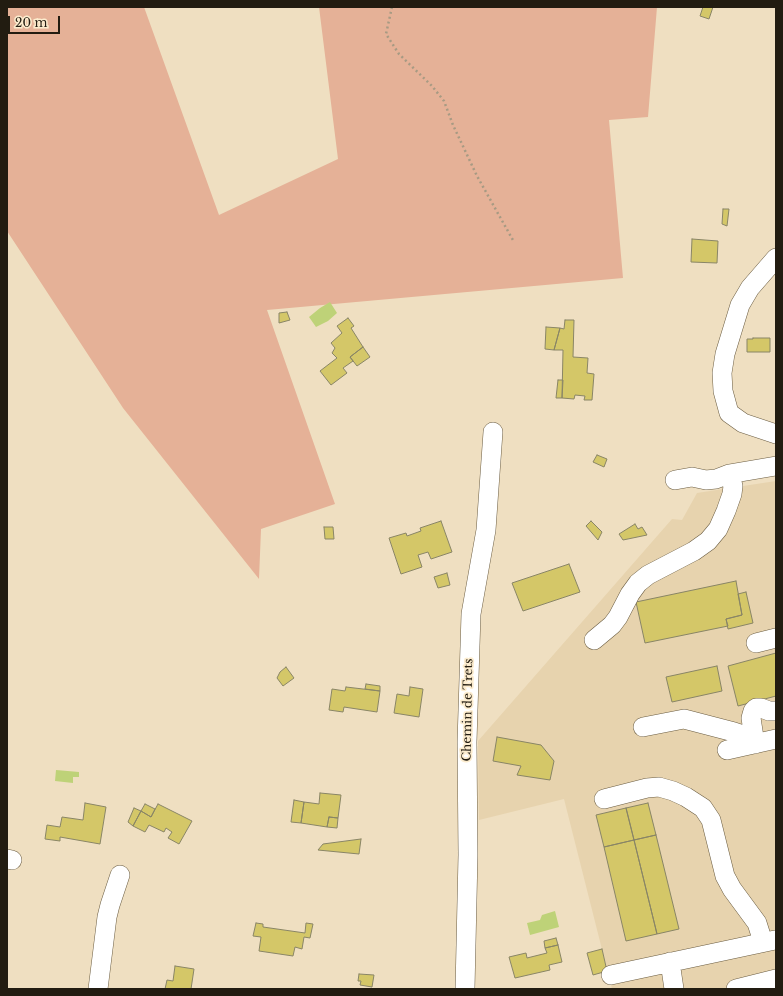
<!DOCTYPE html>
<html>
<head>
<meta charset="utf-8">
<style>
  body { margin:0 }
  #map { position:relative; width:783px; height:996px; overflow:hidden; background:#efdfc1; font-family:"Libre Baskerville",serif }
  canvas { display:block }
  .frame { position:absolute; inset:0; border:8px solid #221c11; pointer-events:none }
  .scale { position:absolute; left:8px; top:16px; width:52px; height:18px; box-sizing:border-box; border:2px solid #221c11; border-top:0; padding-left:5px; font-size:12px; line-height:14px; white-space:nowrap; color:#221c11; -webkit-text-stroke:3px #fcecce; paint-order:stroke }
</style>
</head>
<body>
<div id="map">
<canvas width="783" height="996"></canvas>
<div class="frame"></div>
<div class="scale">20 m</div>
</div>
<script>
const g = document.querySelector('canvas').getContext('2d');
g.lineJoin = 'round';
function fillPath(path, color) {
  g.fillStyle = color;
  g.fill(path, 'evenodd');
}
function toPath(rows) {
  const path = new Path2D();
  for (const r of rows) {
    path.moveTo(r[0], r[1]);
    for (let i = 2; i < r.length; i += 2) path.lineTo(r[i], r[i + 1]);
  }
  return path;
}
function stroke(path, color, width, dash) {
  g.strokeStyle = color;
  g.lineWidth = width;
  g.lineCap = dash ? 'butt' : 'round';
  g.setLineDash(dash || []);
  g.stroke(path);
}
function write(font, color, halo, rows, align = 'center') {
  g.font = font + ' "Libre Baskerville",serif';
  g.lineWidth = 3.5;
  g.setLineDash([]);
  g.textBaseline = 'middle';
  g.strokeStyle = halo;
  g.fillStyle = color;
  for (const [text, x, y, turn = 0] of rows) {
    g.save();
    g.translate(x, y);
    g.rotate((+turn || 0) * Math.PI / 180);
    g.textAlign = isNaN(turn) ? turn : align;
    if (halo) g.strokeText(text, 0, 0);
    g.fillText(text, 0, 0);
    g.restore();
  }
}
const built = toPath([
  [776,481,776,989,612,989,564,799,479,820,478,741,672,519,682,520,697,493]
]);
const green = toPath([
  [7,7,144,7,219,215,338,159,319,7,657,7,648,117,609,120,623,278,267,310,335,504,261,529,259,579,123,408,7,231]
]);
const water = toPath([
  [330,302,337,313,328,321,316,327,309,317,320,308],
  [56,770,79,772,79,777,73,777,73,783,55,781],
  [555,911,559,927,530,935,527,923,540,920,542,915]
]);
const building = toPath([
  [703,7,713,7,709,19,700,16,703,7],
  [723,209,729,209,727,226,722,224,723,209],
  [692,239,718,241,717,263,691,262,692,239],
  [287,312,290,320,279,323,279,313,287,312],
  [348,318,354,326,351,328,363,347,350,357,353,361,343,368,347,373,331,385,320,371,337,358,332,353,335,348,331,343,342,333,337,326,348,318],
  [565,320,574,320,573,357,588,358,587,373,594,374,592,400,584,400,585,396,575,395,574,399,562,398,563,350,554,350,560,328,564,329,565,320],
  [546,327,560,328,554,350,545,349,546,327],
  [753,338,770,338,770,352,747,352,747,339,753,339,753,338],
  [363,347,370,357,357,366,350,357,363,347],
  [558,380,563,380,562,398,556,398,558,380],
  [597,455,607,459,604,467,593,462,597,455],
  [441,521,452,552,431,559,428,552,418,555,422,567,401,574,389,538,406,533,407,536,421,531,420,528,441,521],
  [591,521,602,532,598,540,586,526,591,521],
  [635,524,638,529,642,527,647,535,623,540,619,534,635,524],
  [324,527,333,527,334,539,325,539,324,527],
  [569,564,580,592,523,611,512,583,569,564],
  [447,573,450,585,438,588,434,577,447,573],
  [736,581,742,615,726,619,728,626,645,643,636,602,736,581],
  [746,592,753,623,728,629,726,619,742,615,738,594,746,592],
  [776,653,776,696,738,706,728,666,776,653],
  [717,666,722,691,672,702,666,677,717,666],
  [286,667,294,678,283,686,277,678,280,672,286,667],
  [366,684,380,686,380,691,365,689,366,684],
  [346,687,380,691,377,712,344,707,343,712,329,710,332,689,345,691,346,687],
  [410,687,423,689,419,717,394,713,397,694,409,696,410,687],
  [497,737,541,745,554,761,550,780,517,775,521,766,493,761,497,737],
  [320,793,341,795,338,818,329,817,327,827,301,823,304,802,319,804,320,793],
  [294,800,304,802,301,823,291,822,294,800],
  [85,803,106,807,100,844,60,837,60,841,45,839,47,825,60,827,62,817,83,820,85,803],
  [648,803,656,835,634,840,626,808,648,803],
  [145,804,155,809,151,817,141,811,145,804],
  [158,804,192,821,179,844,168,838,172,832,166,828,164,832,149,825,145,832,133,826,141,811,151,817,158,804],
  [134,808,141,811,133,826,128,822,134,808],
  [626,808,634,840,604,847,596,815,626,808],
  [329,817,338,818,337,828,327,827,329,817],
  [656,835,679,929,657,934,634,840,656,835],
  [361,839,359,854,318,850,323,844,361,839],
  [634,840,657,934,626,941,604,847,634,840],
  [256,923,263,924,263,927,305,933,306,923,313,924,310,938,304,937,302,949,295,947,293,956,259,951,261,937,253,936,256,923],
  [556,938,558,945,545,948,544,941,556,938],
  [558,945,562,962,549,965,550,970,515,978,509,957,526,953,527,958,547,953,545,948,558,945],
  [602,949,607,971,593,975,587,953,602,949],
  [175,966,194,969,191,989,165,989,167,980,173,981,175,966],
  [359,974,374,975,372,987,360,985,361,981,358,981,359,974]
]);
const path = toPath([
  [392,7,386,34,399,54,432,86,444,101,453,125,477,176,514,242]
]);
const minor = toPath([
  [776,258,750,288,740,305,725,354,722,373,723,391,729,413,743,423,776,434],
  [675,480,692,477,706,480,716,479,729,474,776,466],
  [594,640,612,625,618,617,630,594,638,583,648,575,694,551,708,541,718,529,726,511,732,494,733,486,729,474],
  [756,643,776,638],
  [643,727,684,719,734,732,746,736,755,744,751,718,753,711,756,708,761,708,769,711,776,711],
  [727,750,776,739],
  [604,799,647,788,659,787,673,791,686,797,703,808,711,820,725,876,732,889,757,923,763,942],
  [7,859,12,860],
  [670,962,674,989],
  [611,975,775,940],
  [98,989,107,917,110,905,120,875],
  [465,989,468,855,467,742,471,614,486,530,493,432],
  [736,989,776,979]
]);
const streetNames = [
  ["Chemin de Trets",468,710,-89]
];
fillPath(built, '#e7d3ae');
fillPath(green, '#e5b197');
fillPath(water, '#bed278');
fillPath(building, '#d4c768');
stroke(building, '#898566', 1);
stroke(minor, '#6b5d42', 20);
stroke(path, '#a79a83', 2.5, [2, 3]);
stroke(minor, '#fff', 19);
write('12px', '#221c11', '#fcecce', streetNames);
</script>
</body>
</html>
